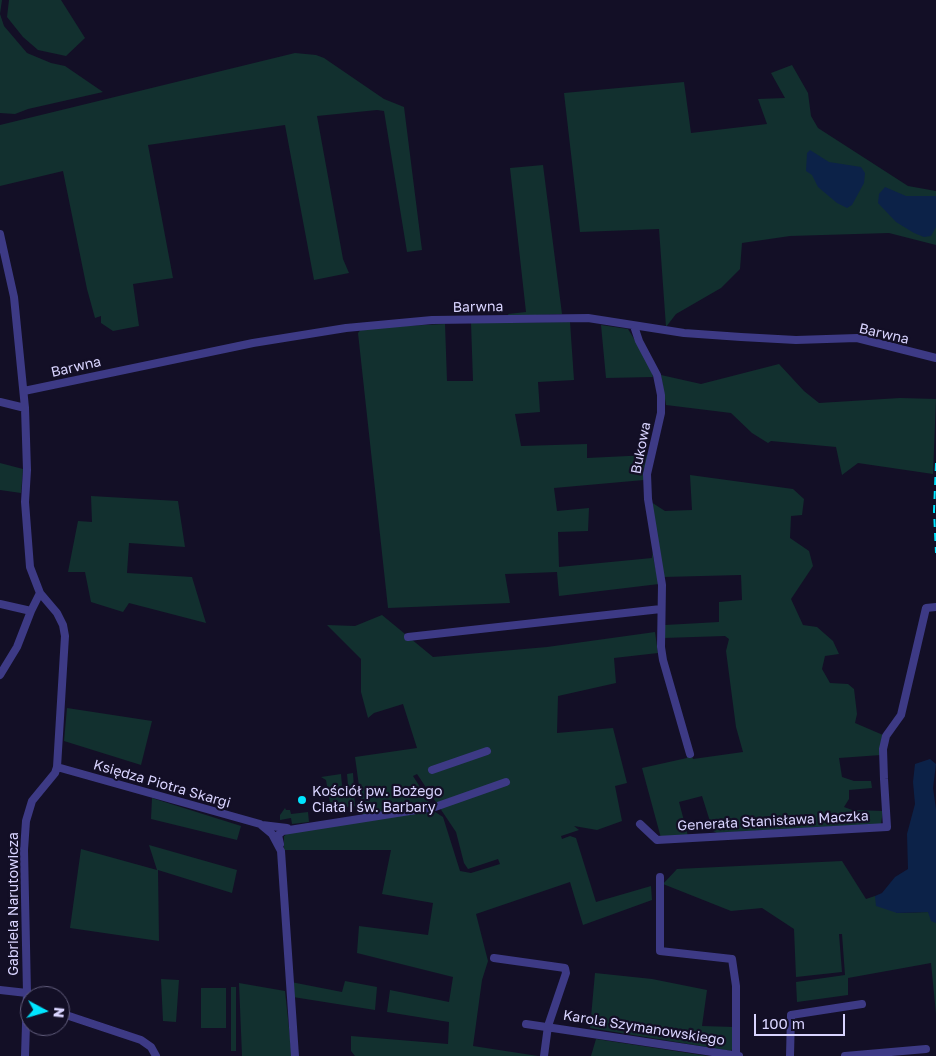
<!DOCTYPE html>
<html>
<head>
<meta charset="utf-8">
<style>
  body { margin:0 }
  #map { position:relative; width:936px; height:1056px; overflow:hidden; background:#130f26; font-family:"Golos Text",sans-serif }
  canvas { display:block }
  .north { position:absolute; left:20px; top:986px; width:50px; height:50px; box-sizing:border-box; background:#130f26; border:1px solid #625e7d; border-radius:50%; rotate:96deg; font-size:14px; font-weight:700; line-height:20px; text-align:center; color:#d9d4ff }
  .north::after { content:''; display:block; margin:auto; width:18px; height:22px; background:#00e5ff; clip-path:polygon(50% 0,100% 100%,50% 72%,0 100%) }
  .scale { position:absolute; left:754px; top:1014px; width:91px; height:22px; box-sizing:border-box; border:2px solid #d9d4ff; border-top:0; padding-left:6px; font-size:15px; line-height:18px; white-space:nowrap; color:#d9d4ff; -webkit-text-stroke:4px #130f26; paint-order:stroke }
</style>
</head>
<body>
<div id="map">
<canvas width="936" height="1056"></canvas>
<div class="north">N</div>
<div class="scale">100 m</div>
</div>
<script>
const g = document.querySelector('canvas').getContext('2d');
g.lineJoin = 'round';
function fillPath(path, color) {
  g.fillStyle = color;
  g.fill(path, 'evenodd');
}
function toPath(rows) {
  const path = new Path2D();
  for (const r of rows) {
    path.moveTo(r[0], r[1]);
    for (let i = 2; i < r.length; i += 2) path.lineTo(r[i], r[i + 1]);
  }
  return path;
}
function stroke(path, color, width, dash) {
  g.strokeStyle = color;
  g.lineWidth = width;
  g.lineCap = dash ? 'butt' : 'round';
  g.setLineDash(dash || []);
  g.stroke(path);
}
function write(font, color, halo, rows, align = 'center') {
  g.font = font + ' "Golos Text",sans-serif';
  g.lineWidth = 4.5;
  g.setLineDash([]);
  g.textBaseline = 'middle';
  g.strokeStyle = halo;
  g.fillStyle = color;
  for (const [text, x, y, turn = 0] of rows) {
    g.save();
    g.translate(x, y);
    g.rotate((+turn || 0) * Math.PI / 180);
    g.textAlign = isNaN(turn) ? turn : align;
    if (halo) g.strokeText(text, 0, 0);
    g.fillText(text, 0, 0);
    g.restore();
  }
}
const green = toPath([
  [0,0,2,0,0,14,4,26,27,53,51,63,65,66,103,92,28,109,15,114,0,113],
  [9,0,61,0,85,38,66,56,38,50,23,37,7,17],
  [295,53,316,55,324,58,384,99,404,107,422,250,407,252,384,111,377,110,317,116,343,259,349,273,314,280,285,125,148,145,173,278,133,284,139,326,113,331,101,323,101,316,95,318,87,289,63,171,0,186,0,125],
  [792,65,808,93,811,116,818,128,908,186,936,191,936,245,889,233,790,236,742,243,740,269,721,288,676,314,666,327,659,229,580,232,564,93,684,82,691,133,767,124,758,99,785,98,771,73],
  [543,165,562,314,509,316,508,314,526,312,510,168],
  [570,322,574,380,538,382,540,412,515,414,521,446,587,444,587,458,649,455,644,470,644,480,554,488,557,511,589,508,588,531,558,532,559,567,652,558,652,552,659,584,559,596,557,572,505,574,510,603,388,608,358,333,362,328,445,324,447,381,473,381,471,323],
  [601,325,628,329,650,365,653,377,606,378],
  [779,364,804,391,819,403,900,398,936,399,933,474,858,463,842,475,836,447,771,441,768,443,752,433,731,413,666,405,661,375,701,384],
  [0,463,23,469,21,493,0,490],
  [690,475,793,489,804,499,802,515,791,516,790,538,809,551,813,566,791,599,803,625,817,627,833,641,839,654,825,656,822,669,830,683,848,684,854,689,857,714,855,723,883,735,881,755,839,758,842,777,854,781,871,781,872,788,849,790,849,799,844,807,852,810,883,811,881,824,717,833,713,831,702,796,679,802,688,836,661,838,642,768,687,758,687,756,692,756,693,759,743,752,736,727,726,651,729,639,725,636,663,638,665,625,719,622,719,602,742,600,741,575,663,577,651,502,665,511,692,510],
  [91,496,178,501,185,547,129,543,127,573,192,577,206,623,129,603,123,612,91,602,85,572,68,572,78,521,92,522],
  [382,615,433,657,547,647,655,632,658,653,614,658,616,683,558,696,557,733,613,728,627,783,615,786,622,821,597,830,574,826,579,830,561,836,562,839,570,836,576,838,596,902,651,886,652,900,583,925,570,882,476,914,488,961,482,980,473,1046,538,1056,355,1056,351,1051,351,1036,448,1044,449,1022,387,1012,390,990,449,1002,453,977,357,953,359,926,428,935,433,903,382,894,391,850,284,850,284,836,288,833,432,810,443,817,460,871,471,873,500,864,498,859,468,869,464,863,456,832,417,774,413,776,429,801,426,806,363,815,355,757,417,748,403,704,374,713,368,718,361,692,361,659,327,625,355,626],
  [67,708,152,721,141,765,64,741],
  [353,773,355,806,331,809,326,780,321,777,341,774,342,786,348,785,347,774],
  [152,798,241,826,237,840,151,819],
  [285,808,286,810,290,810,291,814,308,812,309,822,292,824,291,818,280,820,280,815],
  [149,845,237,870,232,893,158,870,159,941,70,928,81,849,157,870],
  [842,861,866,899,875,896,897,913,928,912,936,922,936,915,936,1014,931,963,848,978,848,995,797,1002,796,982,845,975,842,934,839,934,842,972,796,977,794,929,762,908,731,911,663,884,677,869],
  [595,973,652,979,707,990,702,1026,734,1027,734,1046,731,1051,590,1028],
  [161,979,179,980,176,1022,163,1021],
  [345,981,377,987,375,1010,293,997,291,982,342,992],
  [239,983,285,991,292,1056,242,1056],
  [231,987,236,987,236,1051,231,1051],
  [201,988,226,988,226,1028,201,1028],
  [596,1039,708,1056,591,1056]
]);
const water = toPath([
  [810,150,829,162,861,167,865,173,864,183,852,205,847,208,837,203,818,187,812,175,806,171,807,153],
  [885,187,906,196,936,196,936,227,931,236,924,237,914,233,896,222,878,203,879,194],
  [930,759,936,764,933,788,936,809,936,923,931,921,928,912,897,913,876,906,875,896,882,893,895,877,908,869,907,834,915,804,913,782,915,764]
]);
const minor = toPath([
  [0,234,14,297,25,408,27,470,25,502,30,567,40,593,57,613,63,625,65,636,57,767,55,773,32,801,26,821,24,850,27,993,25,1056],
  [634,326,639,341,657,375,661,395,661,413,647,474,648,499,662,585,661,647,663,660,690,754],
  [24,391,253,343,346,328,432,320,588,318,684,333,741,337,796,340,857,338,936,358],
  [0,402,25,408],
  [0,604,31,611,40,593],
  [408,637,661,609],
  [0,675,17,647,31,611],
  [57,767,260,824,272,834,281,851,295,1056],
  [432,770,487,751],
  [640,824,657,840,887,827,884,779,883,749,886,736,901,715,926,608,936,607],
  [262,825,287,828],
  [280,844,278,835,283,831,435,807,506,782],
  [660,877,660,951,732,959,736,986,736,1055],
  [494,958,565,968,566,973,548,1026,544,1056],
  [0,990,27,993,29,996],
  [60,1013,141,1040,151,1047,156,1056],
  [526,1024,739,1056],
  [790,1056,791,1015,862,1004],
  [845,1056,926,1049]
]);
const rail = toPath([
  [936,463,934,511,936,553]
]);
const markers = [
  [302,800,5,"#00e5ff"]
];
const streetNames = [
  ["Barwna",478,307,-1],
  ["Barwna",884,334,13],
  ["Barwna",76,367,-13],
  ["Bukowa",641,448,-79],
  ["Księdza Piotra Skargi",162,784,16],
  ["Generała Stanisława Maczka",773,821,-3],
  ["Gabriela Narutowicza",14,904,-90],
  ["Karola Szymanowskiego",644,1028,9]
];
const poiNames = [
  ["Kościół pw. Bożego",312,792],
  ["Ciała i św. Barbary",312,808]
];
fillPath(green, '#12302f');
fillPath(water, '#0c2248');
stroke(minor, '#3d3a85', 8);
stroke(rail, '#00e5ff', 2, [8, 6]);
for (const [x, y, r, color] of markers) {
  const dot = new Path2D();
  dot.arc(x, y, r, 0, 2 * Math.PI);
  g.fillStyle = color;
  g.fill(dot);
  stroke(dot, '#130f26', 2);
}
write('14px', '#d9d4ff', '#130f26', streetNames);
write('14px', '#d9d4ff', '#130f26', poiNames, 'left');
</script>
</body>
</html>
